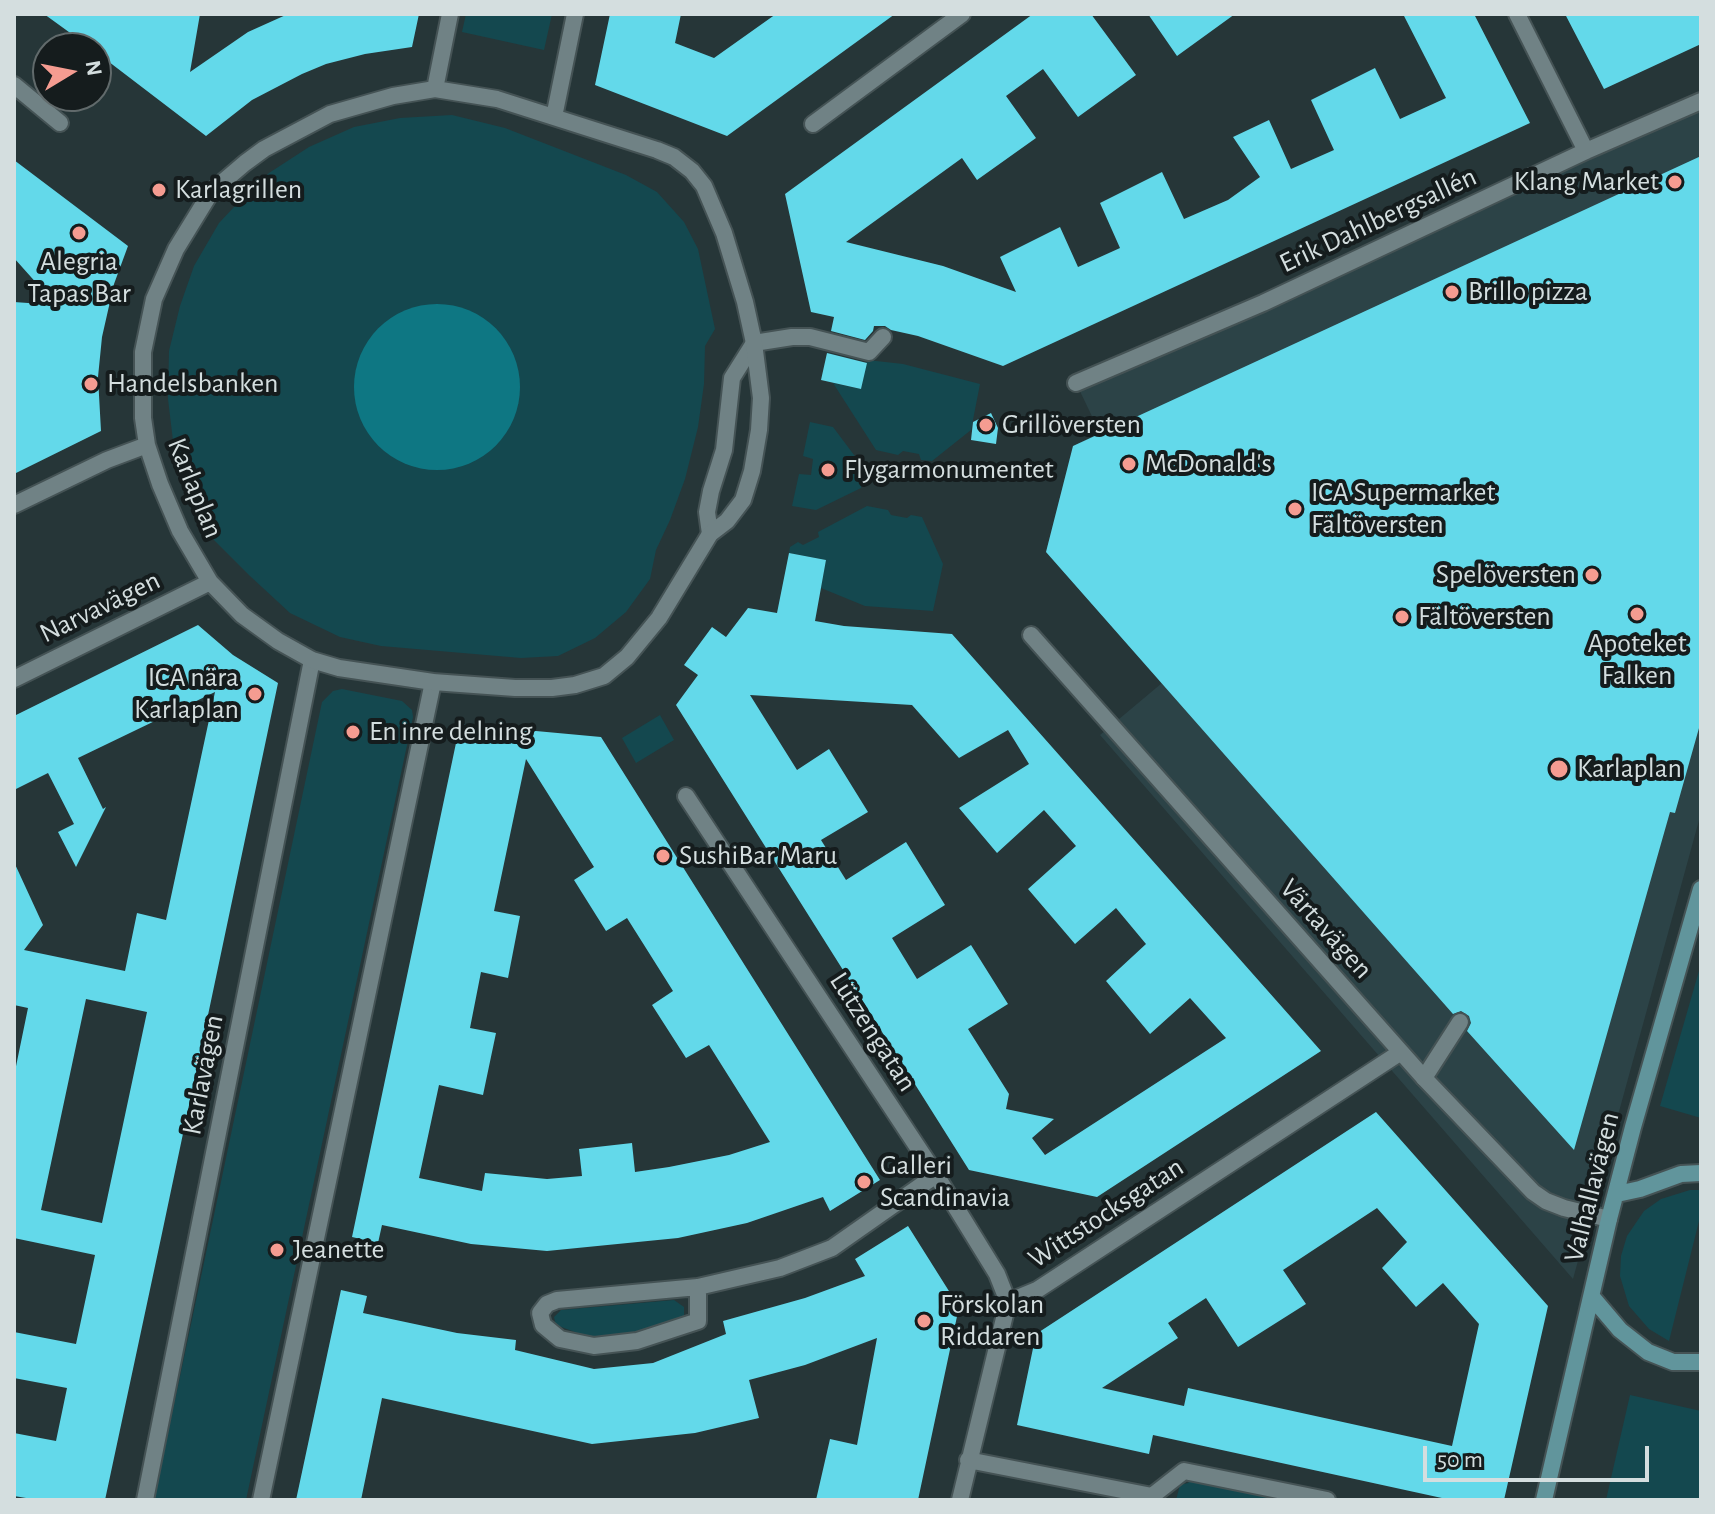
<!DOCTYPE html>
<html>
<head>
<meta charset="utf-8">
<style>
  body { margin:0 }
  #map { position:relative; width:1715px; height:1514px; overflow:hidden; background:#263638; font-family:"Alegreya Sans",sans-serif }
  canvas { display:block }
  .frame { position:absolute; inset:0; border:16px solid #d4dedf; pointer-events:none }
  .north { position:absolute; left:32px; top:32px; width:80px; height:80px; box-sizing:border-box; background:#151c1d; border:2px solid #616a6b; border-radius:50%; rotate:80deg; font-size:22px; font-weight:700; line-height:32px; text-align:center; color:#d4dedf }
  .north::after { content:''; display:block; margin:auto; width:28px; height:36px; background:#f59c91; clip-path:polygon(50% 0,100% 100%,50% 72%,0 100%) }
  .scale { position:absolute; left:1423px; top:1446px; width:226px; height:36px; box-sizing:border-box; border:4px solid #d4dedf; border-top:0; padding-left:10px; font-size:24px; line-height:28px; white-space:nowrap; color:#d4dedf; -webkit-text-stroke:6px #151c1d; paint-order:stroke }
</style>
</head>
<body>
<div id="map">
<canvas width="1715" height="1514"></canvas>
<div class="frame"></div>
<div class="north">N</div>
<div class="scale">50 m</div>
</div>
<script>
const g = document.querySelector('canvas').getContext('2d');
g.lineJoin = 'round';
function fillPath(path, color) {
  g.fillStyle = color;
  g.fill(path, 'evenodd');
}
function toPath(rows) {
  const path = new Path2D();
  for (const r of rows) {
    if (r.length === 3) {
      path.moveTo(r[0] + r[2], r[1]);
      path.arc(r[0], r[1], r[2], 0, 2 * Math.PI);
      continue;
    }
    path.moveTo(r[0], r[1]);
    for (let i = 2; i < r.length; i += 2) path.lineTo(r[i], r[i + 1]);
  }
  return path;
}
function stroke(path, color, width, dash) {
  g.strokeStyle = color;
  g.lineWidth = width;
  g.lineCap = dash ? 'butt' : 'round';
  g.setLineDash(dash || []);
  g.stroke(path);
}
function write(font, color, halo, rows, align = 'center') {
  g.font = font + ' "Alegreya Sans",sans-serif';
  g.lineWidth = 8;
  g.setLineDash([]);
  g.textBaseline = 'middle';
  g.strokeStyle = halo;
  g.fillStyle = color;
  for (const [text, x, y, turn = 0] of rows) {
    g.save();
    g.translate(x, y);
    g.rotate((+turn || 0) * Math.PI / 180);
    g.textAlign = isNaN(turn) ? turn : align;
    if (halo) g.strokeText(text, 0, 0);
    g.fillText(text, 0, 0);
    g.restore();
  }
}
const built = toPath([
  [1701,100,1701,813,1573,1279,1100,735,1162,683,1046,552,1073,446,1100,433,1076,383]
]);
const green = toPath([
  [466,14,552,14,544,50,462,32],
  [452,115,505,128,626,175,657,192,684,222,698,249,715,329,705,346,704,384,698,427,685,479,670,520,656,550,650,579,626,612,595,638,558,656,521,658,381,646,340,637,290,613,250,576,213,539,189,494,174,449,168,399,169,351,180,306,194,266,219,223,251,189,269,173,309,147,354,127,400,118],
  [867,360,903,364,980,384,971,430,932,461,921,460,919,454,903,451,898,455,876,450,833,383,861,389],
  [810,422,833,427,863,467,861,488,816,510,792,506,799,474,811,475,813,459,803,456],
  [867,506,888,510,891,515,907,518,911,515,922,517,943,564,933,611,865,606,821,588,826,560,789,553,790,547,798,542,803,545,819,537,818,532],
  [342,689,402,701,412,710,413,717,246,1500,154,1500,322,702,333,691],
  [660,715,674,740,636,763,622,738],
  [1701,964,1701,1118,1660,1106],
  [1690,1190,1701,1190,1701,1213,1669,1341,1649,1329,1629,1306,1620,1276,1621,1256,1627,1236,1644,1211,1661,1199],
  [674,1300,684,1307,684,1318,635,1332,591,1338,556,1325,554,1317,561,1310],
  [1630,1395,1701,1411,1701,1500,1606,1500],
  [1193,1477,1300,1500,1176,1500,1180,1485,1188,1483]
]);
const water = toPath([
  [437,387,83]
]);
const building = toPath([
  [44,14,200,14,190,72,248,32,288,14,419,14,412,47,365,54,326,64,302,74,252,100,206,136,96,52,96,48,91,48],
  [610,14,681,14,675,43,714,58,776,14,895,14,727,136,595,85],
  [1033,14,1091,14,1136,75,1078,117,1043,69,1006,96,1036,138,977,180,962,158,846,242,943,266,1016,292,1000,257,1060,227,1078,267,1120,248,1100,203,1162,172,1184,219,1228,200,1260,177,1233,137,1269,120,1291,169,1334,150,1311,100,1375,68,1400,119,1446,98,1403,14,1474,14,1530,123,1003,366,918,336,891,330,885,326,874,326,873,331,865,340,831,331,834,317,811,312,785,194],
  [1148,14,1235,14,1177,56],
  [1565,14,1701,14,1701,44,1604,89],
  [1701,156,1701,721,1675,813,1670,812,1574,1150,1467,1031,1471,1023,1469,1016,1461,1011,1453,1014,1046,552,1073,446],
  [14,160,128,246,114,284,102,337,98,377,101,431,14,474,14,302,56,305,14,258],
  [827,353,867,363,861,389,821,380],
  [991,413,998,428,996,444,971,440,973,422],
  [789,553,826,560,815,621,844,626,952,634,1321,1051,1097,1197,969,1170,676,705,698,675,684,665,712,627,726,637,748,608,777,613],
  [750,695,912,705,959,758,1008,730,1029,764,959,808,997,853,1044,810,1076,846,1028,889,1075,944,1116,908,1146,944,1106,981,1150,1034,1190,998,1226,1038,1045,1155,1032,1138,1054,1119,1006,1109,1009,1094,968,1029,1008,1004,971,945,917,979,892,938,945,905,906,842,846,880,821,840,868,812,829,749,797,770],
  [198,625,233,655,278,683,161,1238,105,1500,38,1500,14,1496,14,1433,56,1441,67,1388,14,1378,14,1332,76,1344,95,1255,14,1238,14,1076,28,1008,14,1005,14,862,43,925,24,950,125,971,137,913,166,920,215,692,78,758,103,809,106,807,76,867,58,832,74,824,48,773,14,790,14,716],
  [86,999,147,1012,102,1223,41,1210],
  [460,724,601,737,880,1180,830,1211,823,1197,747,1223,678,1238,547,1251,471,1244,382,1225,378,1243,352,1237],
  [526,759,594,867,574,880,606,931,627,918,673,991,652,1005,686,1058,709,1045,770,1142,729,1155,669,1167,635,1172,632,1143,579,1149,582,1176,547,1179,485,1173,482,1191,419,1178,439,1085,483,1095,496,1033,470,1028,481,972,508,978,520,916,494,911],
  [1376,1112,1548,1306,1504,1500,1451,1500,1153,1435,1149,1454,1017,1425,1036,1334],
  [1377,1208,1407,1242,1382,1268,1416,1307,1443,1283,1479,1324,1452,1446,1188,1388,1184,1406,1102,1388,1178,1338,1168,1323,1206,1298,1238,1347,1306,1304,1283,1270],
  [908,1226,959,1307,918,1500,816,1500,830,1439,857,1445,877,1338,805,1365,749,1380,759,1418,695,1433,592,1444,382,1398,361,1500,296,1500,341,1290,367,1296,363,1313,457,1333,516,1340,515,1350,594,1369,653,1363,726,1334,723,1321,805,1298,865,1276,855,1259]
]);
const service = toPath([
  [710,534,707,512,711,491,724,450,732,378,754,343,792,337,810,337,869,352,883,337],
  [1424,1078,1460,1022]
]);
const minor = toPath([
  [1517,14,1586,151],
  [14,85,60,123],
  [813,124,962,14],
  [1076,383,1263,303,1586,151,1701,101],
  [1031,635,1424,1078,1533,1192,1546,1201,1564,1208,1609,1219],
  [686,796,936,1175,997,1274,1008,1302],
  [698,1287,698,1321,637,1341,594,1346,560,1339,543,1325,540,1313,547,1304,557,1300,698,1287,780,1268,832,1248,936,1175],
  [1008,1302,1037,1290,1401,1052],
  [968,1460,1152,1496],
  [145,1500,312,660],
  [261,1500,433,682],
  [960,1500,1008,1302],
  [1153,1500,1152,1496,1184,1471,1327,1500]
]);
const tertiary = toPath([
  [435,89,497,99,657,150,674,157,692,171,704,186,724,233,745,302,754,343,761,398,759,430,752,471,743,500,727,521,710,534,659,618,627,657,604,676,575,685,552,688,515,688,433,682,339,668,312,660,278,641,242,615,210,582,180,531,160,484,147,445,143,418,143,352,154,299,176,249,211,192,245,163,264,149,330,114,393,96,435,89],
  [435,89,450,14],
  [554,117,575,14],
  [14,505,107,460,147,445],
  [14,679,210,582]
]);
const secondary = toPath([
  [1617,1194,1640,1189,1681,1174,1701,1173],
  [1592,1297,1620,1330,1648,1352,1673,1362,1701,1362],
  [1544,1500,1609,1219,1633,1127,1701,889]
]);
const markers = [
  [1675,182,8,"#f59c91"],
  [159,190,8,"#f59c91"],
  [79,233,8,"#f59c91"],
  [1452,292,8,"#f59c91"],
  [91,384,8,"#f59c91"],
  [986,425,8,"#f59c91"],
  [1129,464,8,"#f59c91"],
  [828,470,8,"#f59c91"],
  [1295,509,8,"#f59c91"],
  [1592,575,8,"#f59c91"],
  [1637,614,8,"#f59c91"],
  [1402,617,8,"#f59c91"],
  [255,694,8,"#f59c91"],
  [353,732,8,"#f59c91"],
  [1559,769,10,"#f59c91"],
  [663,856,8,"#f59c91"],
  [864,1182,8,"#f59c91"],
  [277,1250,8,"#f59c91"],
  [924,1321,8,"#f59c91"]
];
const poiNames = [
  ["Klang Market",1659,182,"right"],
  ["Karlagrillen",175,190],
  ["Alegria",79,262,"center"],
  ["Tapas Bar",79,294,"center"],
  ["Brillo pizza",1468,292],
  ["Handelsbanken",107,384],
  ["Grillöversten",1002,425],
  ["McDonald's",1145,464],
  ["Flygarmonumentet",844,470],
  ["ICA Supermarket",1311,493],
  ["Fältöversten",1311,525],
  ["Spelöversten",1576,575,"right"],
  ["Fältöversten",1418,617],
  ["Apoteket",1637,644,"center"],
  ["Falken",1637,676,"center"],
  ["ICA nära",239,678,"right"],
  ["Karlaplan",239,710,"right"],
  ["En inre delning",369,732],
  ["Karlaplan",1577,769],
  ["SushiBar Maru",679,856],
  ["Galleri",880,1166],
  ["Scandinavia",880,1198],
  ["Jeanette",293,1250],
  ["Förskolan",940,1305],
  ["Riddaren",940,1337]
];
const streetNames = [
  ["Erik Dahlbergsallén",1378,220,-25],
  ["Karlaplan",195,488,68],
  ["Narvavägen",100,607,-26],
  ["Värtavägen",1326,929,48],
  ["Lützengatan",873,1032,57],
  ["Karlavägen",203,1075,-79],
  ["Valhallavägen",1592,1187,-76],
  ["Wittstocksgatan",1106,1213,-33]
];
fillPath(built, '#2c4347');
fillPath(green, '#14484f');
fillPath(water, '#0e7783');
fillPath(building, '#63d9ea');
stroke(service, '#455355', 20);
stroke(minor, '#455355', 20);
stroke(tertiary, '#455355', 20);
stroke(secondary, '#455355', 20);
stroke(service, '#708285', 16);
stroke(minor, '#708285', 16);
stroke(tertiary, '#708285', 16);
stroke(secondary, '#61959c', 16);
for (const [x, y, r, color] of markers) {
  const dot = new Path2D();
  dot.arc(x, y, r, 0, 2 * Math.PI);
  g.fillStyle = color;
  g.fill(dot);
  stroke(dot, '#151c1d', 3);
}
write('28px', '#d4dedf', '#151c1d', poiNames, 'left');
write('28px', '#d4dedf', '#151c1d', streetNames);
</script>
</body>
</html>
